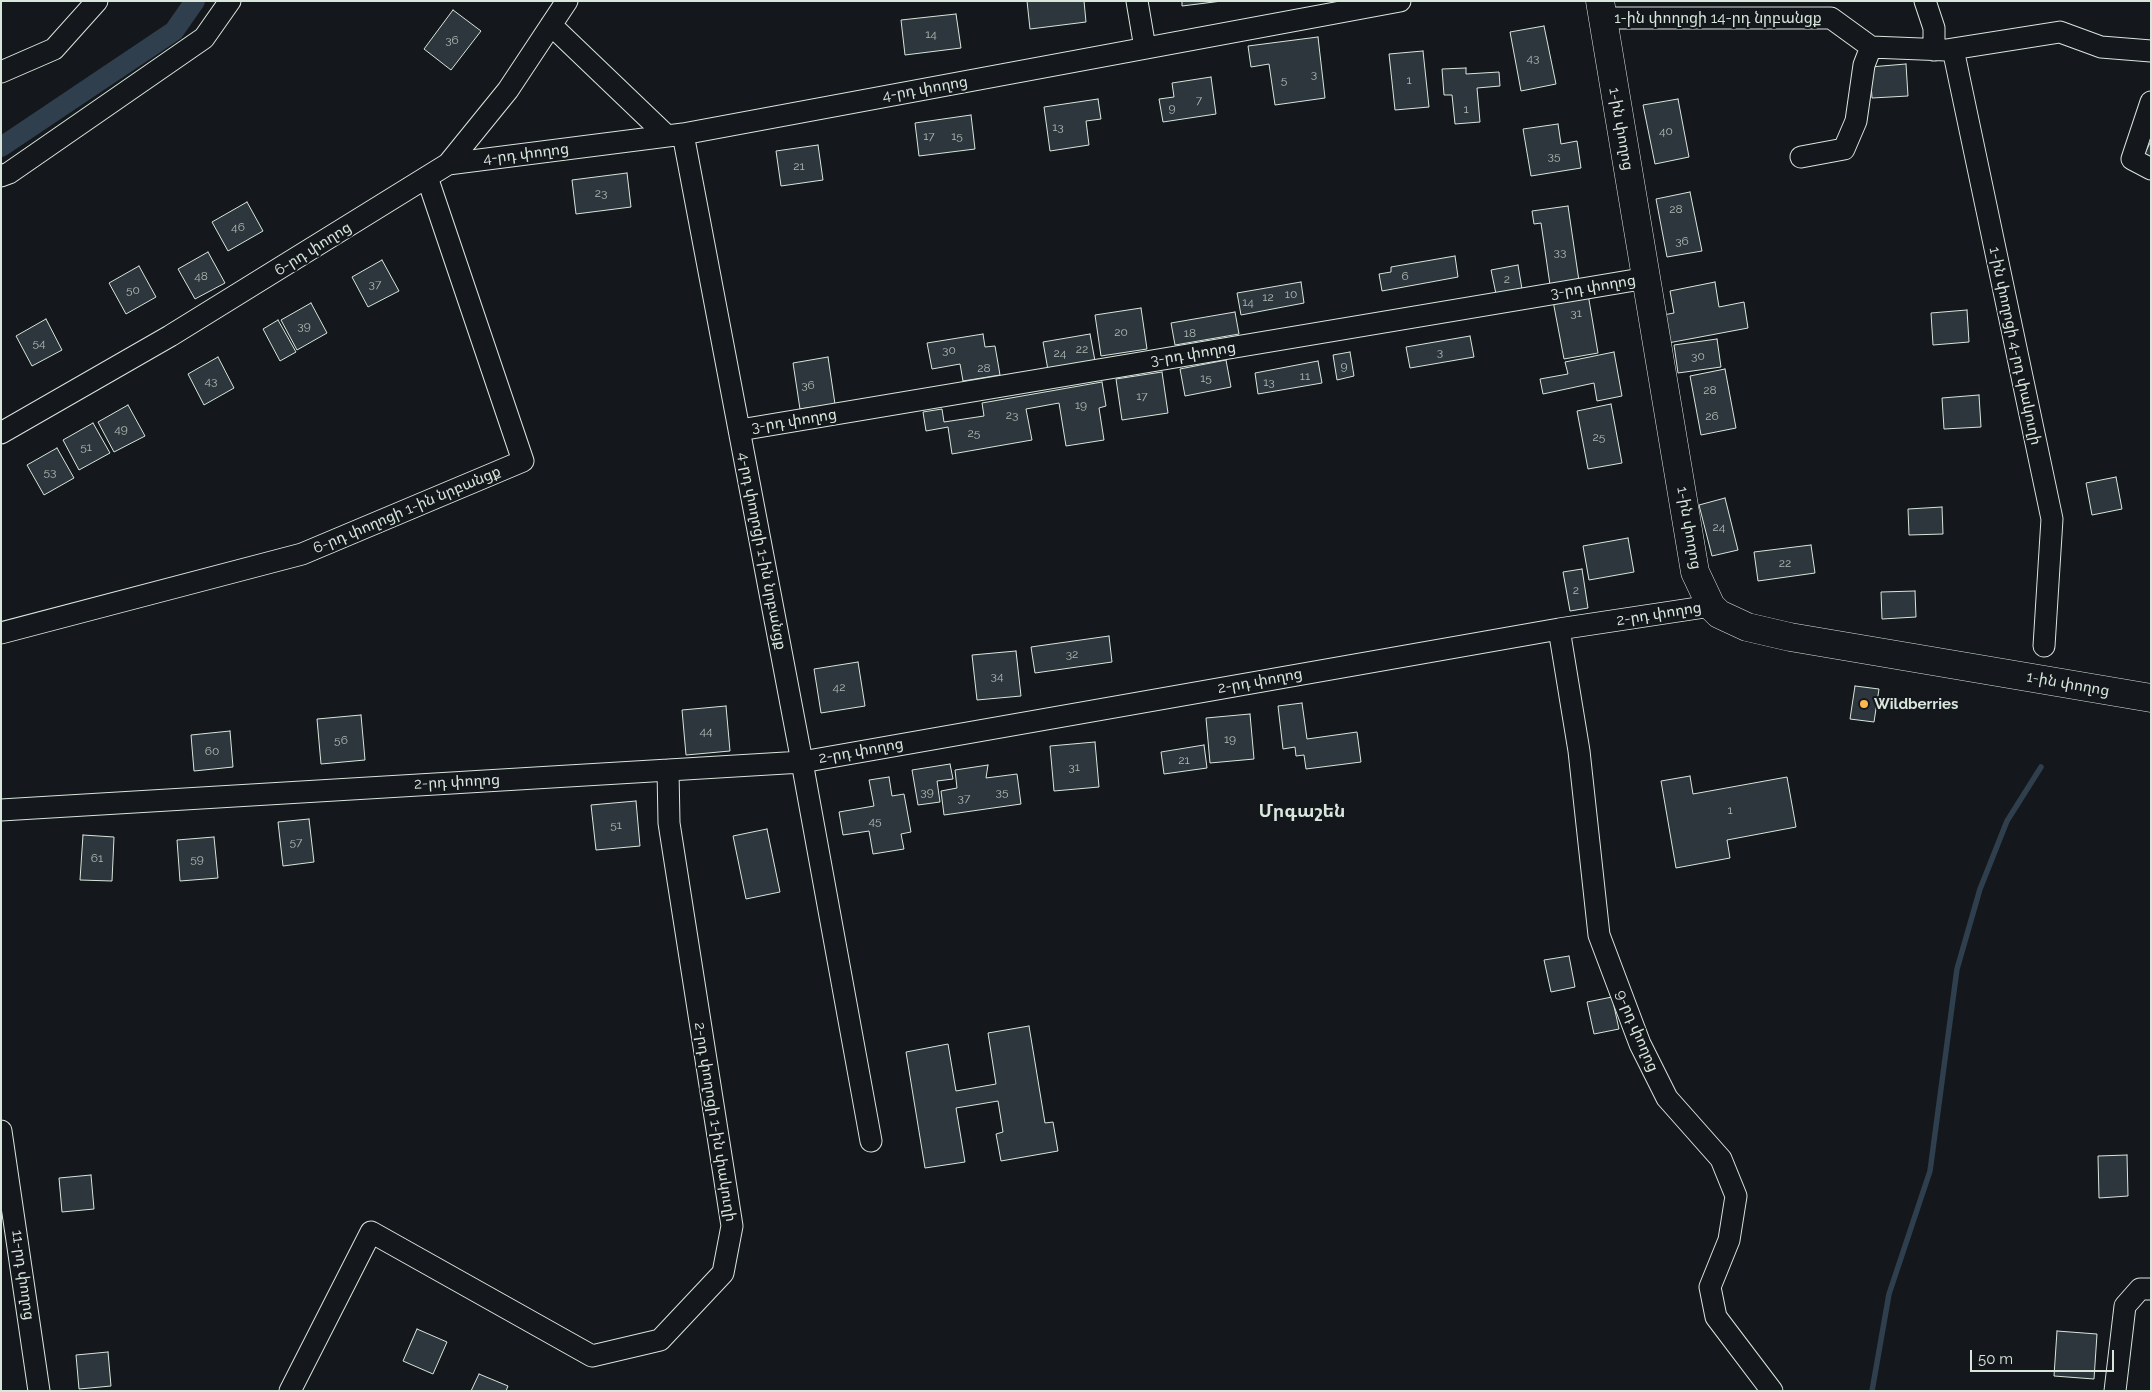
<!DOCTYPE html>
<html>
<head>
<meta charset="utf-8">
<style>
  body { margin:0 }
  #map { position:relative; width:2152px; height:1392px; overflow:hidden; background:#14181c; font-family:Raleway,sans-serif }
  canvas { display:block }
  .frame { position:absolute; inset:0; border:2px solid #d8e6dc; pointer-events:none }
  .scale { position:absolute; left:1970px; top:1350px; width:144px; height:22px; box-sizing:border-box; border:2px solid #d8e6dc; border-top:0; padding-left:6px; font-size:15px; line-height:18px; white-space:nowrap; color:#d8e6dc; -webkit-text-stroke:4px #14181c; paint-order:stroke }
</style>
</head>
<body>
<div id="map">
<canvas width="2152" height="1392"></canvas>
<div class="frame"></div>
<div class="scale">50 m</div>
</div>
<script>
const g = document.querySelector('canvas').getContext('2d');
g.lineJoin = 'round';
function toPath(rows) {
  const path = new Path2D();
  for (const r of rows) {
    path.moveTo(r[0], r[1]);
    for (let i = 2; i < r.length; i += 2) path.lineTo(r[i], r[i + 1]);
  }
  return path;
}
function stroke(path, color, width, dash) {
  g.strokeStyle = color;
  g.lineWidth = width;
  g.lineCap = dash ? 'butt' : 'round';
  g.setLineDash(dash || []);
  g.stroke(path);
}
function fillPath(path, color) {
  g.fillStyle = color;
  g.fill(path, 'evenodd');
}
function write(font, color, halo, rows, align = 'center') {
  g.font = font + ' Raleway,"Noto Sans Armenian",sans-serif';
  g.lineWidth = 4;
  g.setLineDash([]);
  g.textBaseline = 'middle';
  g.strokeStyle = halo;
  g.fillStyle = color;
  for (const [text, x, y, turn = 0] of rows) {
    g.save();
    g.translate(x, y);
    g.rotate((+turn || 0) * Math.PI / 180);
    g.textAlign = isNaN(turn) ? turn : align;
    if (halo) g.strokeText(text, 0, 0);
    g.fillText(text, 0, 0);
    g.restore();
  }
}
const stream = toPath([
  [1872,1391,1889,1294,1930,1171,1957,969,1980,889,2007,821,2041,767]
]);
const canal = toPath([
  [1,147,174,31,195,1]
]);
const building = toPath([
  [1027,1,1084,1,1086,22,1030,29,1027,1],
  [1182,1,1222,1,1182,6,1182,1],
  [453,10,481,31,451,70,424,49,453,10],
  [956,14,961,48,905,55,901,20,956,14],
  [1544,26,1556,84,1521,91,1510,32,1544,26],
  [1318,37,1325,98,1275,105,1269,64,1251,67,1248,46,1318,37],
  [1423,51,1429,107,1395,110,1389,54,1423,51],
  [1906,64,1908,96,1872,98,1870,67,1906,64],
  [1466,68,1466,74,1499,72,1500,86,1477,88,1480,122,1455,124,1452,95,1444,95,1442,69,1466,68],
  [1211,77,1216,114,1163,122,1159,99,1174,97,1172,83,1211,77],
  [1098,99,1101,119,1086,121,1089,145,1050,151,1044,107,1098,99],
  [1678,99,1689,157,1655,164,1643,105,1678,99],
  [971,115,975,149,919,156,915,123,971,115],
  [1558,124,1561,144,1577,141,1581,168,1531,176,1523,129,1558,124],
  [2151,141,2151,163,2142,159,2151,141],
  [818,145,823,180,781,186,776,151,818,145],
  [627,173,631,207,576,214,572,180,627,173],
  [1690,192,1702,251,1667,257,1656,199,1690,192],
  [247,202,263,231,228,251,212,222,247,202],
  [1568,206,1579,281,1550,285,1541,223,1534,224,1532,211,1568,206],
  [208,252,225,283,195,299,178,269,208,252],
  [1455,256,1458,277,1382,291,1379,274,1391,272,1391,267,1455,256],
  [382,260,399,291,368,307,352,277,382,260],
  [1518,265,1522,289,1496,294,1491,270,1518,265],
  [139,266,156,297,126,314,109,283,139,266],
  [1301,282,1304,303,1241,315,1237,293,1301,282],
  [1715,282,1719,307,1744,302,1748,328,1668,343,1663,315,1674,313,1670,291,1715,282],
  [1588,294,1598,353,1564,359,1553,301,1588,294],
  [311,303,327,333,297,350,281,320,311,303],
  [1141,308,1147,349,1101,356,1095,315,1141,308],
  [1967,310,1969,342,1933,345,1931,313,1967,310],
  [1235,312,1239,334,1175,345,1171,323,1235,312],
  [46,319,62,350,32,366,16,336,46,319],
  [278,320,296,352,280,361,263,329,278,320],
  [983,334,985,347,995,346,1000,375,963,381,960,364,932,369,927,343,983,334],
  [1090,334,1095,361,1048,370,1043,342,1090,334],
  [1470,336,1474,357,1410,368,1406,347,1470,336],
  [1717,339,1721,367,1678,373,1674,345,1717,339],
  [1350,352,1354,376,1337,380,1333,355,1350,352],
  [1614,352,1622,396,1597,401,1594,383,1543,394,1540,379,1568,374,1565,362,1614,352],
  [218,357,234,388,204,405,188,374,218,357],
  [828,357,835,404,800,409,793,363,828,357],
  [1226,360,1231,387,1185,396,1180,369,1226,360],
  [1318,361,1322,383,1258,394,1255,373,1318,361],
  [1725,369,1736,428,1701,435,1690,376,1725,369],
  [1162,372,1168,413,1122,420,1116,379,1162,372],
  [1102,382,1106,406,1099,408,1104,440,1066,446,1059,403,1026,409,1032,440,952,454,948,427,926,431,923,412,942,409,944,422,984,416,982,403,1102,382],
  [1979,395,1981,427,1944,429,1942,398,1979,395],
  [1611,404,1622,463,1588,469,1577,411,1611,404],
  [128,405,145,436,114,452,98,422,128,405],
  [93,423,110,453,79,470,63,440,93,423],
  [57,448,74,478,44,495,27,465,57,448],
  [2116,477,2122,509,2092,515,2086,483,2116,477],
  [1725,498,1738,550,1712,556,1699,505,1725,498],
  [1942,507,1943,534,1909,535,1908,509,1942,507],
  [1628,538,1634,572,1589,580,1583,546,1628,538],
  [1811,545,1815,573,1758,581,1754,552,1811,545],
  [1582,569,1588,608,1570,611,1563,572,1582,569],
  [1915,591,1916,617,1882,619,1881,592,1915,591],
  [1109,636,1112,662,1035,673,1031,647,1109,636],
  [1016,651,1021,696,977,700,972,655,1016,651],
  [858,662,865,706,821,713,814,669,858,662],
  [1855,686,1879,689,1874,722,1850,719,1855,686],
  [1302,703,1307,739,1357,732,1361,762,1306,769,1304,755,1296,756,1295,747,1283,749,1278,706,1302,703],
  [726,706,730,751,686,755,682,710,726,706],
  [1250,714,1254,759,1210,763,1206,718,1250,714],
  [361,715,365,760,321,764,317,719,361,715],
  [230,731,233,767,194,771,191,735,230,731],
  [1095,742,1099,787,1054,791,1050,746,1095,742],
  [1204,745,1207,768,1164,774,1161,752,1204,745],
  [950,764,953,779,937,781,940,802,918,805,912,770,950,764],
  [988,765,986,778,1017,774,1021,804,944,815,941,791,957,788,955,770,988,765],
  [1690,776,1693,794,1787,777,1796,827,1727,840,1730,858,1676,868,1661,781,1690,776],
  [889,777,892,796,904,794,911,832,901,834,904,849,873,854,869,831,843,835,839,812,874,806,869,780,889,777],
  [636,801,640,846,596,850,591,805,636,801],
  [309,819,314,862,283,866,278,822,309,819],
  [767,829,780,892,746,899,733,836,767,829],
  [83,835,114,837,112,881,80,880,83,835],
  [214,837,218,878,180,881,177,840,214,837],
  [1569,956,1575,987,1551,992,1544,960,1569,956],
  [1612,997,1619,1029,1594,1034,1587,1002,1612,997],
  [1029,1026,1045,1123,1053,1122,1058,1151,1001,1161,996,1134,1003,1132,998,1101,956,1108,965,1162,925,1168,906,1052,948,1044,956,1091,996,1084,988,1033,1029,1026],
  [2127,1155,2128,1196,2099,1198,2098,1156,2127,1155],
  [91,1175,94,1209,62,1212,59,1178,91,1175],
  [417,1329,447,1342,433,1374,403,1361,417,1329],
  [2057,1331,2097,1334,2094,1379,2054,1376,2057,1331],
  [108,1352,111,1386,79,1389,76,1355,108,1352],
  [479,1374,508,1386,506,1391,471,1391,479,1374]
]);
const minor = toPath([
  [1137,1,1145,48],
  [1925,1,1934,28,1934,50],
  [1602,18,1831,18,1871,47,1946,50,2060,32,2101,47,2151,51],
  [551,25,667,136],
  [1953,49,2052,519,2044,646],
  [1,72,54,49,97,1],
  [2151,102,2132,159,2151,169],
  [683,134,802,762,871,1141],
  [1801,157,1844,149,1856,121,1864,65,1871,47],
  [448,164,683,134,1400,1],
  [1,176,9,173,204,38,230,1],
  [740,430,1647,278],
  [1,433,170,336,448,164,508,90,567,1],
  [1559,629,1579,751,1599,935,1640,1044,1667,1098,1721,1159,1736,1196,1729,1240,1710,1287,1716,1317,1772,1391],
  [1,633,302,554,523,461,427,177],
  [1,810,802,762,1559,629,1711,606],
  [1,1131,39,1391],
  [290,1391,371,1232,592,1356,660,1340,723,1273,732,1226,669,823,668,770],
  [2115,1391,2125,1306,2140,1289,2151,1289]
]);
const major = toPath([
  [1600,1,1695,572,1711,606,1719,614,1747,627,1790,637,2151,698]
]);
const markers = [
  [1864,704,5,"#ffb74d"]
];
const numberNames = [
  ["14",931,34],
  ["36",452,40],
  ["43",1533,58],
  ["3",1314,74],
  ["5",1284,80],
  ["1",1409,80],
  ["7",1199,100],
  ["9",1172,108],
  ["1",1466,109],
  ["13",1058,127],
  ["40",1666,131],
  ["17",929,136],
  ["15",957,136],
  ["35",1554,156],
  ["21",799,166],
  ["23",601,193],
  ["28",1676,209],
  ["46",238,227],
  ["36",1682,241],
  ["33",1560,252],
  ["48",201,276],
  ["6",1405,276],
  ["2",1507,279],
  ["37",375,284],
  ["50",133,290],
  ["10",1291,294],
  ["12",1268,297],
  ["14",1248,302],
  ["31",1576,313],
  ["39",304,326],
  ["20",1121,332],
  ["18",1190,333],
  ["54",39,343],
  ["22",1082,349],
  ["30",949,350],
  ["3",1440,352],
  ["24",1060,353],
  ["30",1698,356],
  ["9",1344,366],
  ["28",984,368],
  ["11",1305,376],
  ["15",1206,378],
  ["43",211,381],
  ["13",1269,382],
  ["36",808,385],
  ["28",1710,390],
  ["17",1142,396],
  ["19",1081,405],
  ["23",1012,415],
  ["26",1712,416],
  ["49",121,429],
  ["25",974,433],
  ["25",1599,437],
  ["51",86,447],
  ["53",50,472],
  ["24",1719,527],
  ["22",1785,563],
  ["2",1576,590],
  ["32",1072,654],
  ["34",997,676],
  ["42",839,687],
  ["44",706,731],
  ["19",1230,739],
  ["56",341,740],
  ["60",212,751],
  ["21",1184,760],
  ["31",1074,767],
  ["39",927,792],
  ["35",1002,792],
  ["37",964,798],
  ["1",1730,810],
  ["45",875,821],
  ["51",616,825],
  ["57",296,842],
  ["61",97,858],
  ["59",197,859]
];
const streetNames = [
  ["1-ին փողոցի 14-րդ նրբանցք",1718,18],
  ["4-րդ փողոց",925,89,-10],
  ["1-ին փողոց",1621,129,80],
  ["4-րդ փողոց",526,154,-7],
  ["6-րդ փողոց",313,249,-32],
  ["3-րդ փողոց",1593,287,-9],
  ["1-ին փողոցի 4-րդ փակուղի",2015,346,78],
  ["3-րդ փողոց",1193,354,-9],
  ["3-րդ փողոց",794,421,-9],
  ["6-րդ փողոցի 1-ին նրբանցք",407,510,-23],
  ["1-ին փողոց",1689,528,80],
  ["4-րդ փողոցի 1-ին նրբանցք",762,551,79],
  ["2-րդ փողոց",1659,614,-9],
  ["2-րդ փողոց",1260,681,-10],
  ["1-ին փողոց",2068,684,10],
  ["2-րդ փողոց",861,751,-10],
  ["2-րդ փողոց",457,782,-3],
  ["9-րդ փողոց",1637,1031,67],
  ["2-րդ փողոցի 1-ին փակուղի",715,1122,81],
  ["11-րդ փողոց",23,1275,82]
];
const poiNames = [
  ["Wildberries",1874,704]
];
const quarterNames = [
  ["Մրգաշեն",1302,812]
];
stroke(stream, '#2f3f4d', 5.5);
stroke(canal, '#2f3f4d', 20);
fillPath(building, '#2c363c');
stroke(building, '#d8e6dc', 1);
stroke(minor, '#d8e6dc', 23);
stroke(major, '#d8e6dc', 29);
stroke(minor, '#14181c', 21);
stroke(major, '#14181c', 28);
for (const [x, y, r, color] of markers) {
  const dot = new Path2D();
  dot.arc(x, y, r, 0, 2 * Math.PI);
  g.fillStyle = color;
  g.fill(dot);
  stroke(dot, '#14181c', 2);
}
write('12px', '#adbab4', null, numberNames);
write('15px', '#d8e6dc', '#14181c', streetNames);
write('bold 15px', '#d8e6dc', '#14181c', poiNames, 'left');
write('bold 18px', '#d8e6dc', '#14181c', quarterNames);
</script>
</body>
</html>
